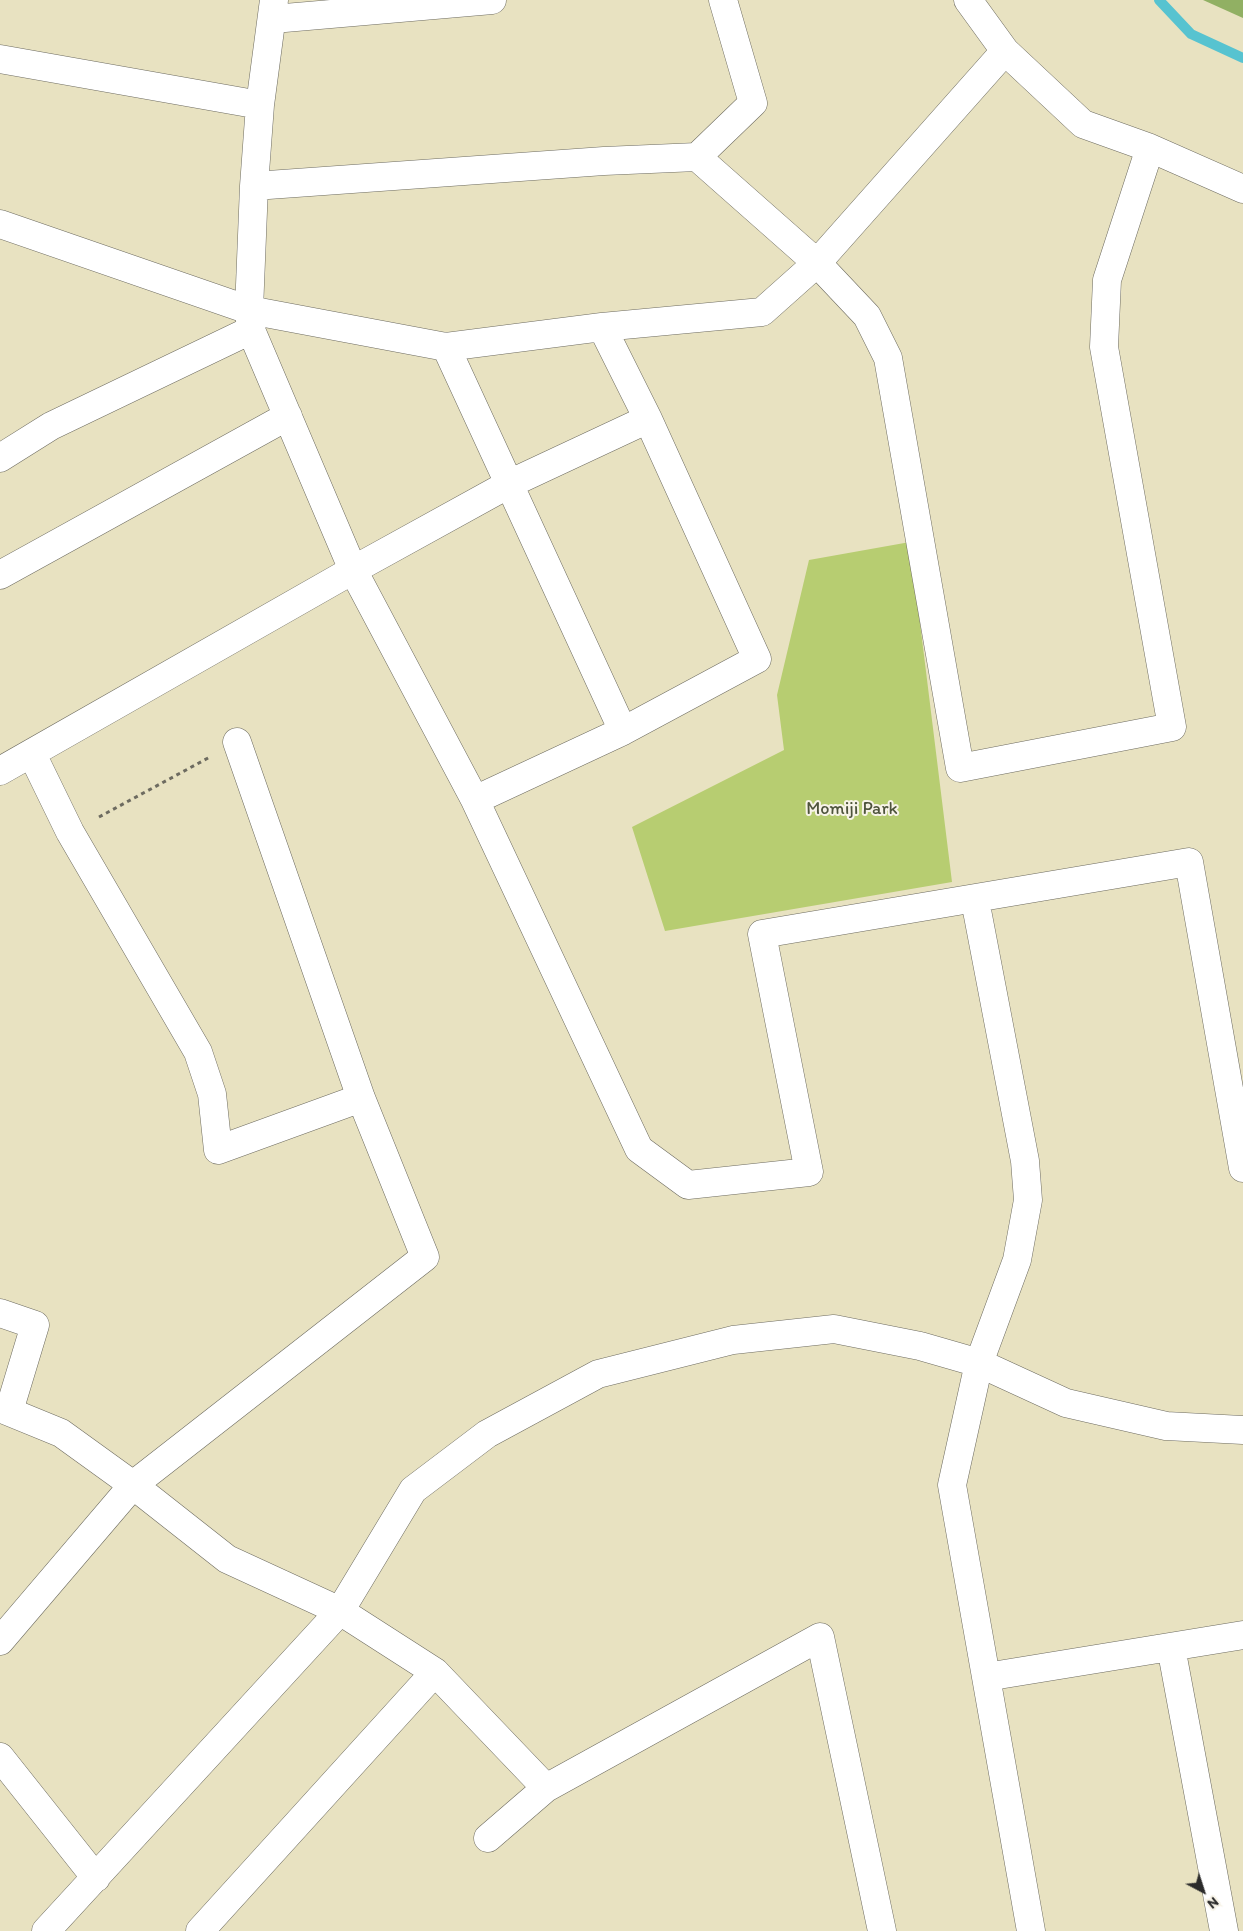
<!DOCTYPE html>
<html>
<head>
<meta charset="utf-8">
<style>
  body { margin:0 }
  #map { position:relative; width:1243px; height:1931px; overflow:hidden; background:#e8e2c1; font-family:Itim,sans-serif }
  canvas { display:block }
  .north { position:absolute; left:1178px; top:1866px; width:50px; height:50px; -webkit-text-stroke:4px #f7f3e8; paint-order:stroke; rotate:140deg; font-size:14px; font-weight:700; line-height:20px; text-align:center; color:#2b2b2b }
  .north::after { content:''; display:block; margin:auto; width:18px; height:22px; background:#2b2b2b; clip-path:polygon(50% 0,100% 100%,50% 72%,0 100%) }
</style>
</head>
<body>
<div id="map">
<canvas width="1243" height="1931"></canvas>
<div class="north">N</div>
</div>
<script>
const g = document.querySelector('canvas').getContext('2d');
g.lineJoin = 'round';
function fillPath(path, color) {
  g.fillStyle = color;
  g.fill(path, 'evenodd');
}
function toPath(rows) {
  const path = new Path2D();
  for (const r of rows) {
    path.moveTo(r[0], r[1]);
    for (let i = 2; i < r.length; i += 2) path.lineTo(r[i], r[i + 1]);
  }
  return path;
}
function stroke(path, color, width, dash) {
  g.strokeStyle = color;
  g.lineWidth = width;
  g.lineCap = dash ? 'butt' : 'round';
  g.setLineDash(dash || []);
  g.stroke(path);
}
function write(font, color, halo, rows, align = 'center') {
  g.font = font + ' Itim,sans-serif';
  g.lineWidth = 4;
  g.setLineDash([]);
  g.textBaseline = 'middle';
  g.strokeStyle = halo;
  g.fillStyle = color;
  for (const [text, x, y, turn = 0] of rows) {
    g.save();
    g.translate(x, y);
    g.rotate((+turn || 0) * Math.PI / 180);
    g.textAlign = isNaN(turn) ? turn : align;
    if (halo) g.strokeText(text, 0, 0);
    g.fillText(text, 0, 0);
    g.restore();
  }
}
const green = toPath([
  [910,542,952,882,665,931,632,827,784,750,777,695,809,560]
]);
const forest = toPath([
  [1203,0,1243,0,1243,18]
]);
const stream = toPath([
  [1159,0,1191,34,1243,58]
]);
const path = toPath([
  [99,817,210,757]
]);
const minor = toPath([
  [274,0,260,105,254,186,249,310,251,330,353,570,475,800,639,1149,688,1185,809,1172,762,934,1189,862,1243,1168],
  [968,0,1005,51,1083,124,1150,148,1243,189],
  [273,19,492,0],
  [0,59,260,105],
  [697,157,817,263,867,316,888,358,960,768,1172,727,1104,347,1107,280,1150,148],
  [254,186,604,161,697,157,753,103,723,0],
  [0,224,249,310,446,347,602,327,762,312,817,263,1005,51],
  [446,347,623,731],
  [0,458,51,426,251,330],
  [0,575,288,416],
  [32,754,70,832,198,1052,212,1094,218,1150,361,1098],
  [0,771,353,570,509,484,648,419],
  [475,800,623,731,757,659,648,419,602,327],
  [975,900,1025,1161,1028,1200,1017,1260,979,1363,952,1485,1031,1931],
  [0,1313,35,1325,9,1411],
  [0,1408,61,1433,133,1485,227,1559,340,1611,435,1672,546,1788,488,1838],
  [0,1641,133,1485,425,1257,361,1098,237,742],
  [1171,1647,1224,1931],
  [986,1677,1243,1635],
  [0,1757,96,1878],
  [546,1788,820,1637,882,1931],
  [46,1931,340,1611,413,1490,487,1434,598,1374,733,1340,834,1329,920,1346,979,1363,1066,1403,1166,1426,1243,1430],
  [200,1931,435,1672]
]);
const parkNames = [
  ["Momiji Park",852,809]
];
fillPath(green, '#b7cd71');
fillPath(forest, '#91b063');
stroke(stream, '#57c3d0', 10);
stroke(minor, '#6d6b60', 29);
stroke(path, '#6d6b60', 3, [4, 4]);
stroke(minor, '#fff', 28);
write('18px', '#4e543c', '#f7f3e8', parkNames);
</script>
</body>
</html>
